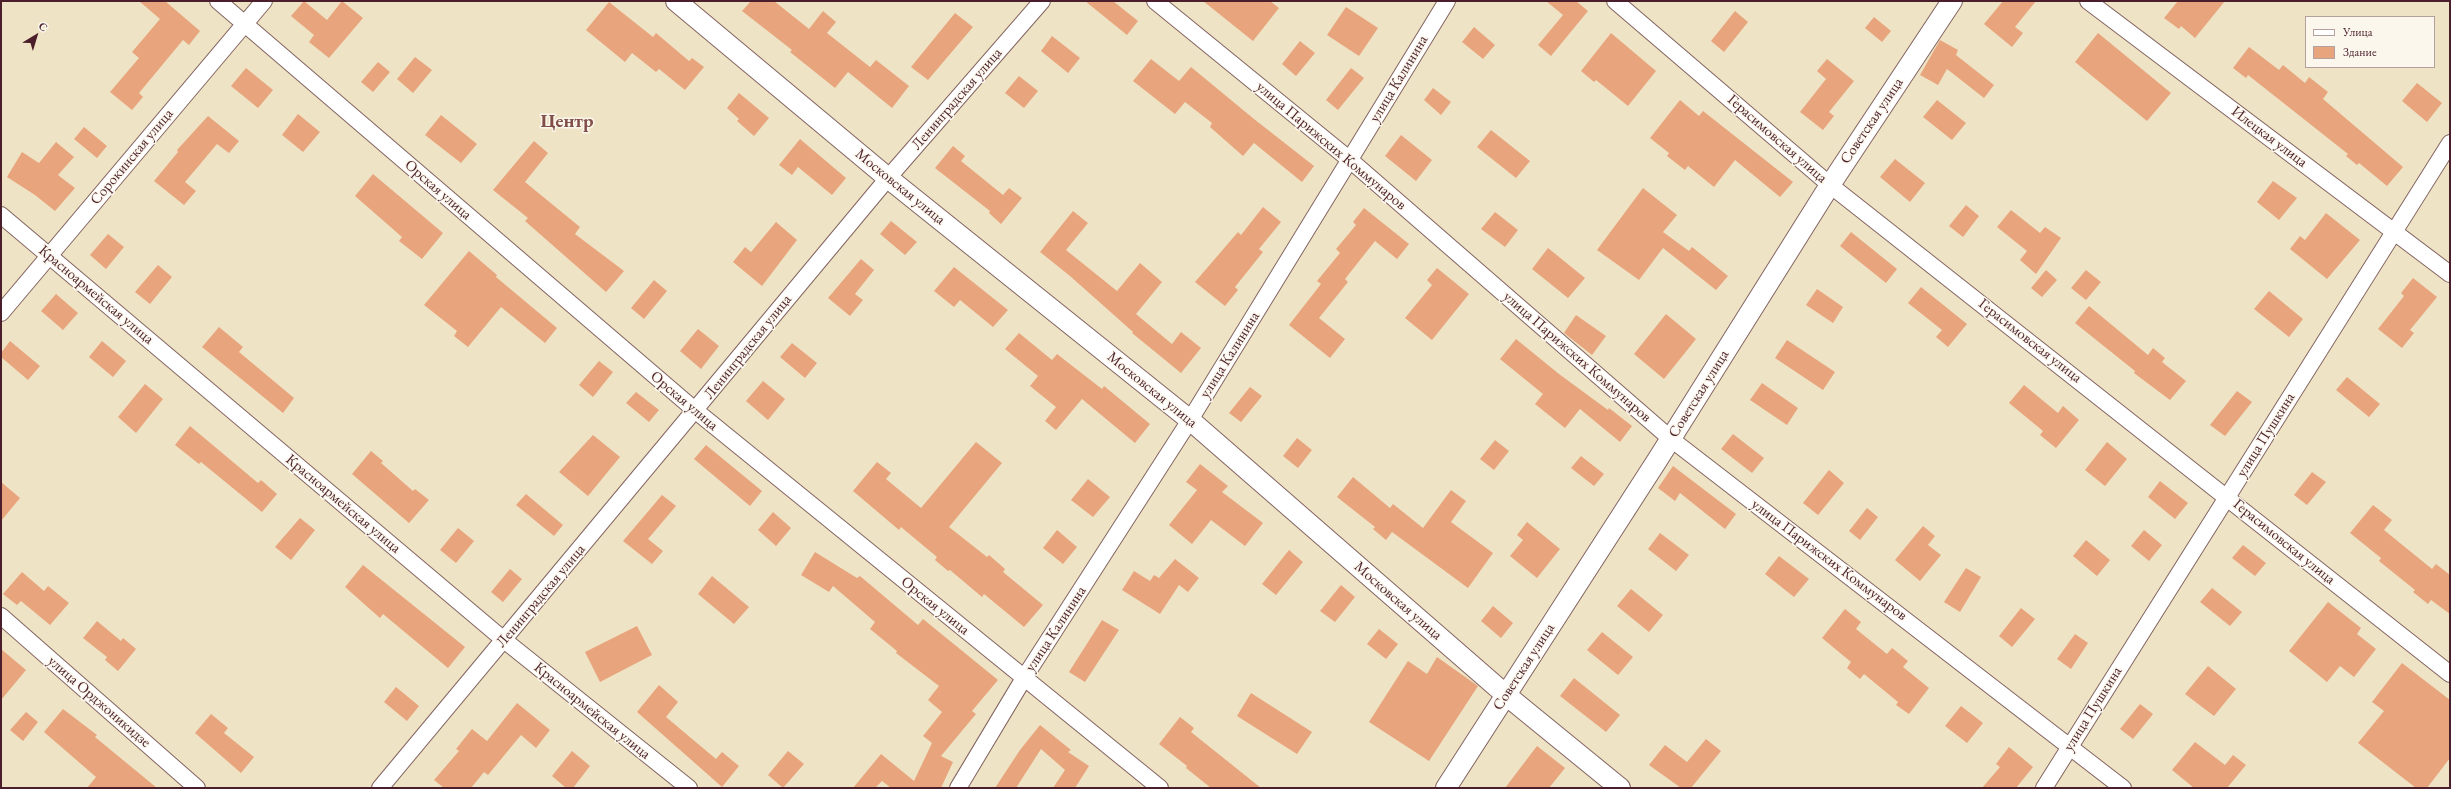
<!DOCTYPE html>
<html>
<head>
<meta charset="utf-8">
<style>
  body { margin:0 }
  #map { position:relative; width:2451px; height:789px; overflow:hidden; background:#eee3c5; font-family:"EB Garamond",serif }
  canvas { display:block }
  .frame { position:absolute; inset:0; border:2px solid #4a1f2b; pointer-events:none }
  .legend { position:absolute; left:2305px; top:16px; width:130px; height:52px; box-sizing:border-box; background:#fbf7ec; border:1px solid #b4a19f; margin:0; padding:5px 7px; list-style:none; font-size:12px; color:#4a1f2b }
  .legend li { display:flex; align-items:center; gap:8px; height:20px }
  .legend b { width:20px; border:1px solid #b4a19f }
  .north { position:absolute; left:16px; top:16px; width:40px; height:40px; -webkit-text-stroke:3px #fbf7ec; paint-order:stroke; rotate:38deg; font-size:11px; font-weight:700; line-height:16px; text-align:center; color:#4a1f2b }
  .north::after { content:''; display:block; margin:auto; width:14px; height:18px; background:#4a1f2b; clip-path:polygon(50% 0,100% 100%,50% 72%,0 100%) }
</style>
</head>
<body>
<div id="map">
<canvas width="2451" height="789"></canvas>
<div class="frame"></div>
<ul class="legend">
<li><b style="height:5px;background:#fff"></b>Улица</li>
<li><b style="height:11px;background:#e8a57d"></b>Здание</li>
</ul>
<div class="north">С</div>
</div>
<script>
const g = document.querySelector('canvas').getContext('2d');
g.lineJoin = 'round';
function fillPath(path, color) {
  g.fillStyle = color;
  g.fill(path, 'evenodd');
}
function toPath(rows) {
  const path = new Path2D();
  for (const r of rows) {
    path.moveTo(r[0], r[1]);
    for (let i = 2; i < r.length; i += 2) path.lineTo(r[i], r[i + 1]);
  }
  return path;
}
function stroke(path, color, width, dash) {
  g.strokeStyle = color;
  g.lineWidth = width;
  g.lineCap = dash ? 'butt' : 'round';
  g.setLineDash(dash || []);
  g.stroke(path);
}
function write(font, color, halo, rows, align = 'center') {
  g.font = font + ' "EB Garamond",serif';
  g.lineWidth = 3;
  g.setLineDash([]);
  g.textBaseline = 'middle';
  g.strokeStyle = halo;
  g.fillStyle = color;
  for (const [text, x, y, turn = 0] of rows) {
    g.save();
    g.translate(x, y);
    g.rotate((+turn || 0) * Math.PI / 180);
    g.textAlign = isNaN(turn) ? turn : align;
    if (halo) g.strokeText(text, 0, 0);
    g.fillText(text, 0, 0);
    g.restore();
  }
}
const building = toPath([
  [139,1,165,1,200,31,189,45,183,40,139,93,143,97,132,110,110,92,139,58,132,52,160,19],
  [304,1,327,20,342,1,363,18,329,58,309,42,314,35,291,16],
  [751,1,774,1,809,29,823,11,836,22,827,33,870,67,876,60,909,86,892,108,848,72,835,88,790,52,792,50,742,11],
  [1085,1,1113,1,1138,21,1127,35],
  [1203,1,1270,1,1279,8,1253,41],
  [1546,1,1576,1,1588,11,1551,56,1538,45,1563,15],
  [2003,1,2036,1,2015,27,2023,33,2012,47,1984,24],
  [2178,1,2225,1,2195,38,2181,26,2179,29,2164,18],
  [609,2,653,37,656,33,689,61,692,58,704,67,685,90,659,69,656,72,632,53,625,62,586,30],
  [1346,7,1378,28,1359,56,1327,35],
  [1735,11,1748,22,1724,52,1711,41],
  [955,13,973,27,928,80,911,67],
  [1874,17,1891,31,1882,42,1865,28],
  [1474,27,1495,45,1483,59,1462,42],
  [1611,33,1656,71,1628,106,1596,80,1594,82,1581,71],
  [2098,33,2171,93,2147,121,2075,62],
  [1052,36,1080,58,1068,73,1041,51],
  [1940,40,1958,50,1956,55,1994,85,1984,98,1947,69,1938,85,1920,75],
  [1300,41,1315,53,1296,76,1282,64],
  [2249,47,2279,70,2283,65,2305,83,2309,77,2328,92,2323,99,2403,167,2387,186,2359,163,2357,165,2346,156,2348,154,2248,75,2246,78,2233,68],
  [415,57,432,70,413,93,397,79],
  [1151,59,1179,81,1191,67,1254,119,1314,166,1302,182,1254,143,1243,156,1210,127,1212,123,1185,102,1175,114,1133,81],
  [1827,59,1854,81,1829,112,1834,116,1823,130,1800,112,1826,79,1817,71],
  [378,62,390,72,373,92,361,82],
  [246,68,273,90,258,108,231,86],
  [1351,68,1364,78,1338,110,1326,100],
  [1019,76,1038,91,1024,108,1005,93],
  [2417,83,2442,103,2427,122,2402,101],
  [1433,88,1451,102,1441,115,1424,100],
  [739,93,769,118,754,136,737,121,739,119,727,108],
  [1680,100,1699,116,1703,111,1793,182,1780,197,1735,160,1714,187,1688,166,1685,170,1667,156,1669,153,1650,138],
  [1937,100,1966,123,1952,140,1923,117],
  [298,114,320,132,303,152,282,135],
  [441,115,477,144,461,163,425,135],
  [208,116,239,141,229,153,217,144,185,182,196,191,184,205,154,181,178,152,177,150],
  [84,127,107,146,97,158,74,139],
  [1491,130,1530,161,1516,178,1477,147],
  [1401,135,1432,160,1416,181,1385,156],
  [800,139,846,178,832,195,798,167,792,175,779,165],
  [534,141,548,153,525,182,580,227,575,234,624,271,606,292,525,221,528,218,493,190],
  [56,142,74,157,58,175,75,188,55,211,35,195,7,177,22,152,39,163],
  [953,146,965,156,961,161,1003,195,1009,188,1022,198,1001,224,989,213,990,211,935,168],
  [1895,159,1925,183,1910,202,1880,177],
  [373,174,443,233,422,259,399,241,402,237,355,196],
  [2273,181,2297,198,2279,220,2257,202],
  [1643,188,1677,215,1663,232,1689,251,1692,247,1728,276,1716,290,1663,248,1639,280,1597,250],
  [1966,205,1979,216,1963,237,1949,226],
  [1263,207,1281,222,1259,249,1263,252,1235,287,1238,290,1225,306,1195,282,1238,232,1241,235],
  [1364,208,1409,244,1397,259,1375,241,1345,279,1348,282,1319,318,1345,339,1330,358,1289,325,1321,284,1317,281,1340,253,1336,249,1356,225,1353,222],
  [2011,210,2040,233,2045,227,2061,238,2036,274,2020,260,2027,251,1997,227],
  [1073,211,1088,223,1066,250,1117,291,1140,263,1162,282,1136,314,1172,344,1181,332,1201,348,1181,373,1132,333,1133,332,1070,276,1040,252],
  [1495,212,1518,230,1505,247,1481,229],
  [2326,213,2360,240,2327,279,2290,249,2300,236,2305,240],
  [891,221,917,242,905,255,880,234],
  [776,222,797,240,762,286,733,262,745,247,751,252],
  [1851,232,1897,269,1886,283,1840,246],
  [108,234,124,247,106,269,90,255],
  [1548,248,1585,278,1568,298,1532,269],
  [469,251,497,275,496,277,557,328,545,343,501,307,468,347,454,336,457,331,424,305],
  [861,259,874,270,855,294,863,300,850,316,828,298],
  [158,265,172,277,150,304,135,292],
  [954,267,1008,310,993,327,960,300,954,307,934,291],
  [1437,268,1469,294,1432,340,1405,318,1432,285,1427,280],
  [2046,270,2057,280,2042,297,2031,288],
  [2086,270,2101,282,2086,300,2071,288],
  [2413,278,2437,297,2410,330,2414,333,2402,348,2378,329,2404,296,2401,293],
  [654,280,667,291,644,319,631,308],
  [1921,287,1967,324,1948,347,1936,337,1942,330,1908,303],
  [1817,289,1843,307,1833,323,1806,305],
  [2269,291,2303,319,2289,337,2254,309],
  [56,294,78,313,63,330,41,311],
  [2089,306,2148,355,2153,348,2165,358,2162,362,2186,381,2170,400,2134,373,2135,371,2075,323],
  [1666,314,1696,339,1664,379,1634,354],
  [1576,315,1606,336,1592,355,1564,333],
  [219,327,243,347,239,352,294,398,283,413,202,347],
  [698,329,719,346,701,369,680,351],
  [1019,333,1052,360,1057,354,1102,389,1104,386,1150,424,1135,443,1082,399,1056,430,1045,421,1056,407,1030,386,1038,376,1005,349],
  [1516,339,1559,374,1608,410,1609,408,1632,426,1620,442,1580,409,1565,428,1535,404,1543,394,1500,359],
  [1787,340,1835,372,1823,390,1775,358],
  [10,341,40,366,28,380,1,357,1,353],
  [102,341,126,361,113,377,89,357],
  [792,343,817,363,805,378,780,357],
  [599,361,613,372,593,397,579,385],
  [2347,377,2380,404,2369,417,2336,390],
  [763,381,785,399,768,420,746,401],
  [1762,383,1798,408,1787,425,1750,400],
  [145,384,163,399,136,433,118,417],
  [2024,385,2058,413,2063,406,2079,420,2056,448,2040,435,2043,431,2009,403],
  [1250,387,1262,396,1241,422,1229,413],
  [2237,391,2252,402,2225,436,2210,425],
  [636,392,659,410,649,422,626,403],
  [190,426,258,483,261,480,277,494,262,512,201,462,199,464,175,445],
  [1733,434,1764,458,1752,473,1721,449],
  [593,435,620,457,588,496,559,472],
  [1297,438,1312,450,1298,468,1283,456],
  [1495,440,1509,451,1494,470,1480,459],
  [976,442,1002,463,949,527,987,557,989,555,1005,569,1003,572,1043,605,1024,627,984,594,982,597,950,570,948,571,935,560,937,557,901,527,899,530,853,491,877,462,891,473,886,479,921,508],
  [2107,442,2127,459,2105,486,2085,470],
  [706,445,762,491,750,506,694,459],
  [371,451,383,461,381,463,413,491,415,489,429,500,409,523,352,474],
  [1581,456,1604,474,1594,486,1571,468],
  [1200,464,1228,486,1222,492,1263,523,1245,546,1211,520,1192,544,1169,525,1197,490,1186,482],
  [1673,466,1736,514,1725,529,1680,493,1675,501,1658,488],
  [1829,470,1844,483,1818,515,1803,503],
  [2312,472,2326,482,2307,505,2294,495],
  [1353,477,1390,508,1393,504,1423,528,1451,490,1466,501,1451,522,1493,553,1468,588,1392,532,1386,540,1373,529,1375,527,1337,497],
  [1088,479,1110,497,1093,517,1071,500],
  [2160,481,2188,503,2175,519,2148,497],
  [1,482,20,498,1,521],
  [526,494,563,525,554,536,516,505],
  [662,495,676,506,648,539,663,551,652,564,623,541],
  [2373,505,2392,520,2384,530,2432,569,2436,564,2450,575,2450,614,2431,600,2428,604,2413,592,2415,590,2379,561,2381,558,2350,533],
  [1867,508,1878,517,1860,540,1849,531],
  [773,512,791,528,776,546,758,530],
  [300,518,315,530,291,560,275,547],
  [1527,522,1560,549,1537,578,1510,556,1523,540,1517,535],
  [1923,526,1935,536,1928,545,1941,555,1920,581,1895,560],
  [458,528,474,541,456,563,440,550],
  [1057,530,1077,547,1063,564,1043,548],
  [2144,530,2162,545,2149,561,2131,546],
  [1660,533,1689,555,1676,571,1648,549],
  [2086,540,2110,560,2097,576,2073,556],
  [2243,545,2266,563,2255,576,2232,558],
  [1289,550,1303,562,1276,595,1262,584],
  [815,552,857,578,860,576,918,625,923,619,998,680,972,711,976,714,941,756,953,762,941,788,891,788,882,781,875,788,853,788,881,754,914,781,932,743,923,736,942,712,928,700,939,686,896,653,897,651,870,629,875,622,833,586,829,592,801,575],
  [1779,556,1809,579,1794,597,1765,574],
  [1175,559,1199,578,1188,592,1179,585,1160,614,1122,590,1134,571,1150,581,1154,575,1159,578],
  [363,565,465,647,448,668,383,614,380,618,345,587],
  [1966,568,1981,577,1960,612,1944,602],
  [510,569,522,579,503,602,491,592],
  [22,572,44,591,48,586,69,603,50,625,21,601,17,605,3,594],
  [712,576,749,607,734,624,698,594],
  [1341,585,1355,597,1335,622,1320,611],
  [2212,588,2242,612,2230,626,2200,602],
  [1631,589,1663,615,1649,632,1617,606],
  [2328,602,2361,628,2357,634,2376,649,2354,677,2340,666,2327,682,2289,651],
  [1493,606,1513,623,1501,638,1481,621],
  [2021,608,2035,619,2012,647,1999,636],
  [1845,609,1861,622,1856,629,1887,654,1892,648,1908,661,1903,667,1929,688,1909,714,1896,705,1898,702,1864,674,1860,679,1847,668,1851,662,1822,638],
  [1102,620,1119,630,1085,682,1069,672],
  [97,621,121,641,123,638,136,649,118,671,105,660,107,657,83,638],
  [637,626,652,655,600,682,585,652],
  [1379,629,1398,644,1386,659,1367,644],
  [1602,632,1633,657,1618,675,1587,650],
  [2075,634,2088,643,2071,669,2057,659],
  [1,649,26,670,1,700],
  [1437,657,1478,686,1429,761,1369,722,1408,661,1427,674],
  [2402,663,2450,700,2450,758,2427,788,2416,788,2358,743,2384,711,2372,702],
  [2208,666,2236,689,2214,716,2185,694],
  [1574,678,1620,715,1606,732,1560,696],
  [659,685,678,702,666,717,716,759,722,752,739,766,722,787,637,712],
  [396,687,419,706,407,721,384,702],
  [1251,693,1312,732,1297,754,1237,716],
  [517,703,550,730,536,748,521,735,488,775,484,772,471,788,444,788,434,780,459,751,456,749,472,729,487,741],
  [2140,704,2153,714,2133,739,2120,729],
  [1961,706,1983,723,1967,743,1945,726],
  [63,709,97,735,95,737,157,788,87,788,96,777,44,732],
  [26,712,38,722,23,741,10,730],
  [211,714,228,728,224,733,254,757,241,773,195,733],
  [1180,717,1194,728,1191,732,1261,788,1211,788,1186,768,1187,766,1159,744],
  [1040,725,1071,750,1068,752,1089,766,1075,788,1053,788,1065,770,1041,749,1016,788,995,788,1020,750],
  [1706,739,1721,751,1691,788,1681,788,1649,765,1665,745,1687,762],
  [2195,742,2225,765,2233,755,2246,765,2227,788,2194,788,2172,770],
  [1537,746,1565,768,1549,788,1505,788],
  [2009,747,2033,767,2016,788,1982,788,2000,767,1996,764],
  [572,751,590,766,573,788,566,788,552,776],
  [788,751,804,764,783,788,768,775]
]);
const minor = toPath([
  [218,1,696,411,1160,788],
  [1155,1,1350,160,1671,439,2123,788],
  [1615,1,1830,185,2450,674],
  [2088,1,2450,274],
  [1,215,504,640,689,788],
  [1,313,264,1],
  [1,616,197,788],
  [380,788,888,178,1042,1],
  [958,788,1024,678,1190,420,1447,1],
  [2044,788,2450,143]
]);
const tertiary = toPath([
  [676,1,888,178,1190,420,1506,695,1620,788],
  [1446,788,1658,459,1830,185,1952,1]
]);
const streetNames = [
  ["улица Калинина",1399,79,-59],
  ["Ленинградская улица",957,99,-49],
  ["Советская улица",1872,121,-56],
  ["Илецкая улица",2269,137,37],
  ["Герасимовская улица",1777,139,41],
  ["улица Парижских Коммунаров",1331,146,40],
  ["Сорокинская улица",132,157,-50],
  ["Московская улица",900,187,39],
  ["Орская улица",438,190,41],
  ["Красноармейская улица",96,295,40],
  ["Герасимовская улица",2030,341,38],
  ["Ленинградская улица",748,347,-51],
  ["улица Калинина",1230,355,-58],
  ["улица Парижских Коммунаров",1577,357,41],
  ["Московская улица",1152,390,39],
  ["Советская улица",1699,394,-58],
  ["Орская улица",684,401,40],
  ["улица Пушкина",2266,435,-58],
  ["Красноармейская улица",343,504,40],
  ["Герасимовская улица",2284,542,39],
  ["улица Парижских Коммунаров",1829,560,37],
  ["Ленинградская улица",541,596,-50],
  ["Московская улица",1398,601,41],
  ["Орская улица",935,606,39],
  ["улица Калинина",1056,629,-57],
  ["Советская улица",1524,667,-57],
  ["улица Орджоникидзе",99,702,41],
  ["улица Пушкина",2093,709,-58],
  ["Красноармейская улица",592,711,39]
];
const districtNames = [
  ["Центр",567,122]
];
fillPath(building, '#e8a57d');
stroke(minor, '#836461', 18);
stroke(tertiary, '#836461', 22);
stroke(minor, '#fff', 16);
stroke(tertiary, '#fff', 20);
write('15px', '#4a1f2b', '#fbf7ec', streetNames);
write('bold 19px', '#814e48', '#fbf7ec', districtNames);
</script>
</body>
</html>
